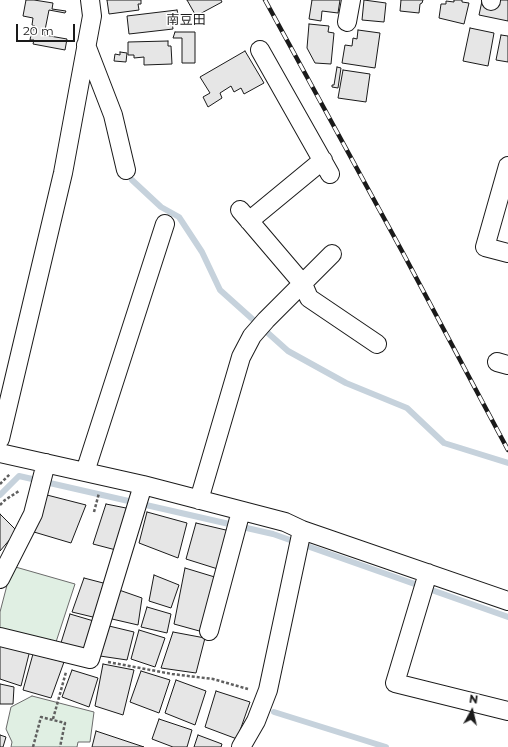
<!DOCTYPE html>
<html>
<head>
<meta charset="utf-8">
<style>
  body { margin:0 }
  #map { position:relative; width:508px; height:747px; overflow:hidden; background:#fff; font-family:Montserrat,sans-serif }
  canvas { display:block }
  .north { position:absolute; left:452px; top:691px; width:40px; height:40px; -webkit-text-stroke:3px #fff; paint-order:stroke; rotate:8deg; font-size:11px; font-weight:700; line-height:16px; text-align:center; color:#1a1a1a }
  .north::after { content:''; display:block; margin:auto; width:14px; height:18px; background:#1a1a1a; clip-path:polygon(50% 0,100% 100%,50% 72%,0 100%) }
  .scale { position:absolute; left:16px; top:24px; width:59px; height:18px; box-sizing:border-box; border:2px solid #1a1a1a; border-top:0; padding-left:5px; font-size:12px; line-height:14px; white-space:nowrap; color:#1a1a1a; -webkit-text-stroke:3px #fff; paint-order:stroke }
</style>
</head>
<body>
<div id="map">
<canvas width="508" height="747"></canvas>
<div class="north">N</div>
<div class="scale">20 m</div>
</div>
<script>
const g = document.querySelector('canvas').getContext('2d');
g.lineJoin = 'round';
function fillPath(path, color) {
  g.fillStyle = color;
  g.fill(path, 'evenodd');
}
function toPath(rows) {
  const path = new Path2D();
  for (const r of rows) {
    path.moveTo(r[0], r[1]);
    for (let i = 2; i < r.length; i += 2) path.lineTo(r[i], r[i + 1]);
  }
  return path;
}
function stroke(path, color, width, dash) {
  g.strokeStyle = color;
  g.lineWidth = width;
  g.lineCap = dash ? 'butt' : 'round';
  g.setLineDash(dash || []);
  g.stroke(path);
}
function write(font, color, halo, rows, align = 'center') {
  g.font = font + ' Montserrat,"Noto Sans JP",sans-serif';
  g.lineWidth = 3;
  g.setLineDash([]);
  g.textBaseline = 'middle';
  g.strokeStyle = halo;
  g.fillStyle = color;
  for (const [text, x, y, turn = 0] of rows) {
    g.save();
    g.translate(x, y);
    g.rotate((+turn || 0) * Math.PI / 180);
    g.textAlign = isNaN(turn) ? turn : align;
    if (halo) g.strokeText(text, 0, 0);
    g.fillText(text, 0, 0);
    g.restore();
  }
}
const green = toPath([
  [12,566,75,584,56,642,0,628,0,612,12,566],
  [32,696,94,712,90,742,78,742,77,747,11,747,12,742,6,729,11,707,32,696]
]);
const stream = toPath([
  [132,180,161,207,179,217,202,252,220,290,288,351,346,383,407,408,444,443,508,463],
  [0,495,19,476,273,534,508,617],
  [274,712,386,747]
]);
const building = toPath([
  [26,0,34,0,53,3,52,9,66,11,65,13,49,10,44,35,67,39,65,50,33,44,34,40,30,40,32,29,34,30,35,26,32,25,33,18,23,16,26,0],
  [107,0,141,0,141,4,138,4,139,10,109,14,107,0],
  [187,0,221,0,222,2,196,16,187,0],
  [312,0,340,0,338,13,322,11,321,21,309,19,312,0],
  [364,0,386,3,384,22,362,20,364,0],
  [401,0,423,0,422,3,420,4,419,13,400,11,401,0],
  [454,0,462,0,462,2,469,3,464,24,439,18,441,4,446,4,446,1,454,2,454,0],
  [494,0,508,0,508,21,479,15,482,1,494,0],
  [177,10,178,14,171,15,173,29,129,34,127,16,177,10],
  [309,24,329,26,328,32,334,33,331,64,315,63,307,48,309,24],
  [470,28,494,33,488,66,463,61,470,28],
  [358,30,380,33,375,68,342,63,345,45,352,46,353,38,357,39,358,30],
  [175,32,195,32,195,63,182,63,182,38,173,38,175,32],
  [501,35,508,36,508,62,496,60,501,35],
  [168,41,168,46,171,46,172,64,144,65,144,57,134,58,134,55,128,55,128,42,168,41],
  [245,51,264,83,244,94,241,88,234,92,231,86,220,93,222,98,208,107,203,97,210,93,200,77,245,51],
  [120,52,127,53,126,62,114,61,115,54,120,55,120,52],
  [337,67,341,68,338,88,332,87,332,85,334,85,337,67],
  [343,70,370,74,366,102,338,98,343,70],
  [43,494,86,505,71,543,34,532,43,494],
  [106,504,131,509,116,550,93,544,106,504],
  [147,512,187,523,178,558,139,543,147,512],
  [0,514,17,531,0,551,0,514],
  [196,523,230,531,221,570,186,559,196,523],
  [185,568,218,578,203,632,174,624,185,568],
  [154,575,179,585,171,608,149,601,154,575],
  [84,578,107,584,97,618,72,612,84,578],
  [119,590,142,598,138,625,112,619,119,590],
  [147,607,171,614,167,633,141,627,147,607],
  [70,614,97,622,86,654,60,646,70,614],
  [109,626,134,632,127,660,100,656,109,626],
  [139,630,165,638,155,667,131,659,139,630],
  [173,632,205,638,196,673,161,668,173,632],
  [0,645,30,650,21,686,0,679,0,645],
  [33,654,64,662,51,698,23,690,33,654],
  [103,664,134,670,123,715,95,706,103,664],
  [72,670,98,678,89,707,62,697,72,670],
  [141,671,170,680,159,713,130,702,141,671],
  [176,680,206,691,195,725,165,713,176,680],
  [0,684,14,687,13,704,0,704,0,684],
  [216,691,250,702,237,739,205,727,216,691],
  [159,719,192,730,187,747,173,747,152,739,159,719],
  [96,731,144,747,92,747,96,731],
  [0,735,6,737,3,747,0,747,0,735],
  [198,735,222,744,221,747,194,747,198,735]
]);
const path = toPath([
  [0,484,10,474],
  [0,505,5,500,19,491],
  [94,512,99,493],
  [108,662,172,674,213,679,248,689],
  [53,719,66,672],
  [33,747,41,717,65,723,60,747]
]);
const minor = toPath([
  [491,1,491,0],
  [347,22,351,0],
  [86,45,113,115,126,170],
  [260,50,330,174],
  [508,166,485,247,508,253],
  [240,210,303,284,309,298,377,344],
  [249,221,323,160],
  [497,362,508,365],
  [0,439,63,173,92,16,90,0],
  [0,453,143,485,285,522,302,530,508,601],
  [85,472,165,224],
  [199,500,241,357,252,336,266,320,332,254],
  [428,573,395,683,508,711],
  [0,579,33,514,46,463],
  [209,631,241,511],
  [0,637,90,659,143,485],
  [241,747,256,721,268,690,302,530]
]);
const rail = toPath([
  [265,0,403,253,508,450]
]);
const quarterNames = [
  ["南豆田",186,20]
];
fillPath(green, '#e0efe3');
stroke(green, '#6a6a6a', 1);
stroke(stream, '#c6d2dc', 6);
fillPath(building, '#e6e6e6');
stroke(building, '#1a1a1a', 1);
stroke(minor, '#1a1a1a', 20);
stroke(path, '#5f5f5f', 2.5, [3, 2]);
stroke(minor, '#fff', 18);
stroke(rail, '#1a1a1a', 4.5);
stroke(rail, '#fff', 3, [9]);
write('13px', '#1a1a1a', '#fff', quarterNames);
</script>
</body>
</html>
